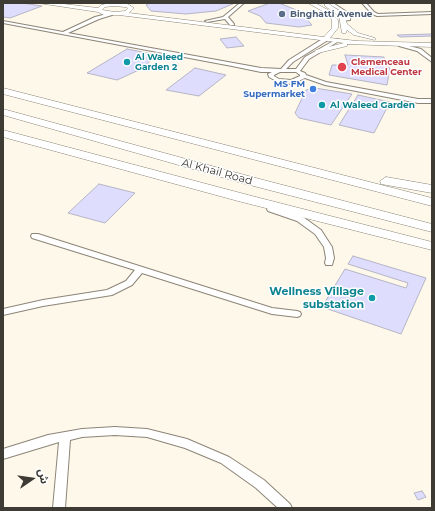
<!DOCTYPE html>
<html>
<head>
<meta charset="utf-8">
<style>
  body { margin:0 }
  #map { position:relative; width:435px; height:511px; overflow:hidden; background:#fef8eb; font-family:Montserrat,"Noto Sans Arabic",sans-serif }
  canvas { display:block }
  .frame { position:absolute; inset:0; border:4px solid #3e3b35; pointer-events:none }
  .north { position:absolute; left:12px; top:459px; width:40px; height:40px; -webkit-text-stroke:3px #fff; paint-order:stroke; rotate:77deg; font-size:11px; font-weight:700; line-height:16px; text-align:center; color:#3e3b35 }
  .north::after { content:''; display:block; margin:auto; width:14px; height:18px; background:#3e3b35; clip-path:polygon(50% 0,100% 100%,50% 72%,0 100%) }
</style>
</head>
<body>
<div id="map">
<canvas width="435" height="511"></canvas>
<div class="frame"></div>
<div class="north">ش</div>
</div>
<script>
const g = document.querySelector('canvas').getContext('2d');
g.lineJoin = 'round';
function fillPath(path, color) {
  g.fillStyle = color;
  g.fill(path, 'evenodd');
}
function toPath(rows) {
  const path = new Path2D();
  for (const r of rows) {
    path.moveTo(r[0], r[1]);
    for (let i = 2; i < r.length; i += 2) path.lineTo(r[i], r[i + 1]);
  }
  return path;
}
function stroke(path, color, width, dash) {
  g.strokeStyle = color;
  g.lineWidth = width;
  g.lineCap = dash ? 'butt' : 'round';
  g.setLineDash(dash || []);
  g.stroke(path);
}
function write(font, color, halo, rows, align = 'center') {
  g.font = font + ' Montserrat,sans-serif';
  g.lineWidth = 3;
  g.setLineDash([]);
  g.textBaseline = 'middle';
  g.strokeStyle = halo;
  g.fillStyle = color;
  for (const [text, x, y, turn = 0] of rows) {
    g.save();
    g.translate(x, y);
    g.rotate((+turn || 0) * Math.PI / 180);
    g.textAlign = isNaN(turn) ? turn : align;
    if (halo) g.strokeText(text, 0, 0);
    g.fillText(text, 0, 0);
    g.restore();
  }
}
const building = toPath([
  [3,3,22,3,42,6,10,18,3,17,3,3],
  [150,3,235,3,216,11,186,14,151,11,146,5,150,3],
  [270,3,279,3,294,9,302,14,312,25,299,27,266,23,260,16,248,11,270,3],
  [432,34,432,36,400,37,397,35,432,34],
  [236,37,244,46,227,48,220,39,236,37],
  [127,49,158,55,139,70,117,80,87,73,127,49],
  [345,55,384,57,385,66,390,68,387,85,329,75,332,65,348,65,345,55],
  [195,68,226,75,199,96,166,90,195,68],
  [315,88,352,94,331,125,299,118,295,113,306,90,315,88],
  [358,95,390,102,374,133,339,125,358,95],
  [99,184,135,193,105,223,68,213,99,184],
  [353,256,426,278,401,334,322,307,345,269,406,288,408,283,348,264,353,256],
  [422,491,426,497,418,500,414,493,422,491]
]);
const minor = toPath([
  [240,3,244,3,228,17,234,24,234,25,230,25,225,19,207,22,205,21,223,17,240,3],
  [328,3,333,3,350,14,350,20,342,21,342,19,346,18,347,15,328,3],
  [362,3,366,3,374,12,378,14,432,12,432,14,377,16,372,14,362,3],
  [111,13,113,14,112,15,99,19,68,33,261,68,281,69,289,60,324,38,328,38,328,40,293,62,286,69,296,69,305,57,337,39,339,40,339,41,309,59,300,71,305,73,306,75,326,82,418,99,432,99,432,103,418,103,325,85,305,78,292,84,278,82,269,77,268,74,272,72,261,72,232,66,3,23,3,21,63,32,95,17,111,13],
  [280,72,296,72,300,75,300,76,291,80,279,79,274,76,274,75,280,72],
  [401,44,421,49,432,58,432,62,417,51,399,46,399,45,401,44],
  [268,207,274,207,303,217,321,230,332,247,334,258,332,265,326,265,325,263,326,258,324,247,315,234,297,221,268,211,267,209,268,207],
  [32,234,38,234,272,308,297,311,300,312,301,314,300,316,297,317,272,314,142,273,132,285,112,295,43,306,3,315,3,309,43,300,107,290,126,281,135,270,32,238,31,236,32,234],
  [115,427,147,429,187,439,229,457,264,480,290,504,292,508,278,508,256,488,221,463,185,448,147,437,115,435,82,437,70,440,65,508,53,508,59,442,3,459,3,449,48,435,82,429,115,427]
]);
const tertiary = toPath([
  [38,3,55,3,98,8,101,5,110,3,126,3,134,8,129,13,324,37,332,28,332,20,326,13,308,3,315,3,330,11,338,20,338,28,330,38,357,41,432,43,432,47,347,44,347,46,318,53,315,51,316,50,344,43,119,15,104,15,98,12,38,3],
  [114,6,125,7,128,8,125,11,115,12,102,10,105,7,114,6],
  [325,4,329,4,344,14,347,24,358,33,375,38,375,40,354,35,347,30,346,33,342,33,339,16,325,6,325,4]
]);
const motorway = toPath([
  [3,88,432,198,432,206,3,94,3,88],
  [3,109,252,177,432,224,432,232,242,183,3,115,3,109],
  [3,130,248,195,432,242,432,250,238,201,3,137,3,130],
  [386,177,432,185,432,193,381,184,380,181,386,177]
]);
const markers = [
  [282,14,4,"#5c6f8a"],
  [127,62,4,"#0f9aa8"],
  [342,67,5,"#e0444e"],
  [313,89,4,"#3f7fe0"],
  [322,105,4,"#0f9aa8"],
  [372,298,4,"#0f9aa8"]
];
const farServicenames = [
  ["Binghatti Avenue",290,14]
];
const farCulturenames = [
  ["Al Waleed",135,57],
  ["Garden 2",135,67],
  ["Al Waleed Garden",330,105]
];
const farHealthnames = [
  ["Clemenceau",351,62],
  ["Medical Center",351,72]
];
const farShopnames = [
  ["MS FM",305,84],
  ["Supermarket",305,94]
];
const streetNames = [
  ["Al Khail Road",217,172,15]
];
const cultureNames = [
  ["Wellness Village",364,292],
  ["substation",364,305]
];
fillPath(building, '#dfddfe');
stroke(building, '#b5b4c4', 1);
stroke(minor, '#8c8577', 2);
stroke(tertiary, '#8c8577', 1);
stroke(motorway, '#8c8577', 1);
fillPath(minor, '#fff');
fillPath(tertiary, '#fff');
fillPath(motorway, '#fff');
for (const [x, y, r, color] of markers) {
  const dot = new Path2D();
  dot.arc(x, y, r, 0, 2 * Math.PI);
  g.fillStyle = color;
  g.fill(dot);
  stroke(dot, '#fff', 1.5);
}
write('bold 9px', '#4e5e75', '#fff', farServicenames, 'left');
write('bold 9px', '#0d838f', '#fff', farCulturenames, 'left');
write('bold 9px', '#be3a42', '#fff', farHealthnames, 'left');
write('bold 9px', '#366cbe', '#fff', farShopnames, 'right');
write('11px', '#3e3b35', '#fff', streetNames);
write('bold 11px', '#0d838f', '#fff', cultureNames, 'right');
</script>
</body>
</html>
